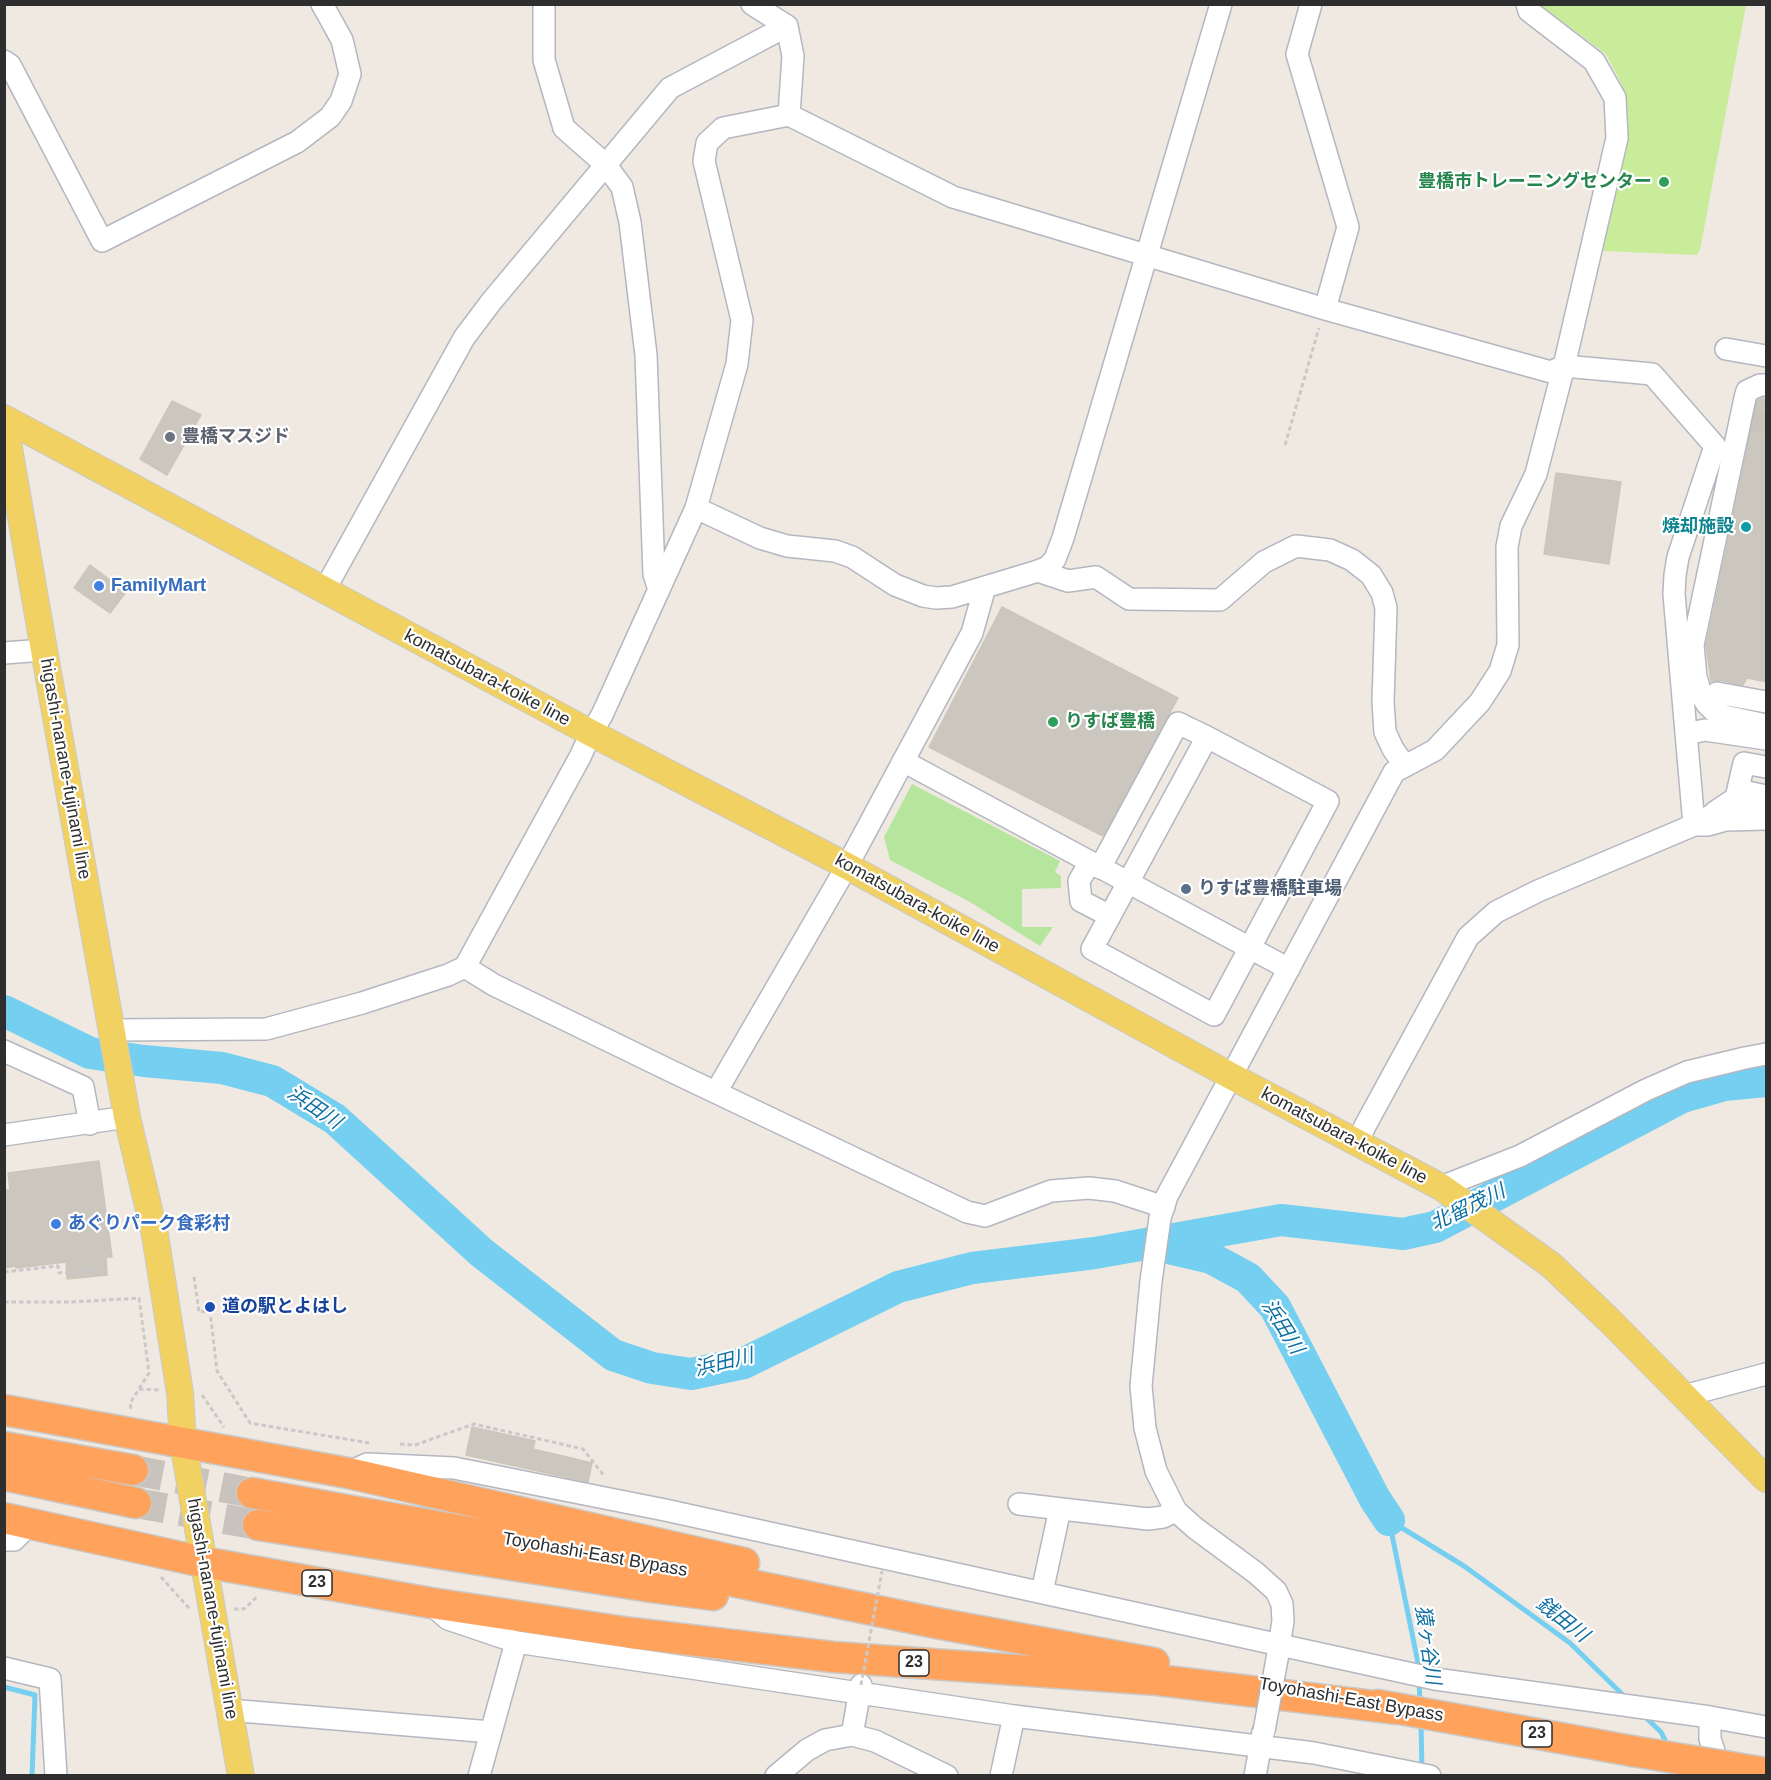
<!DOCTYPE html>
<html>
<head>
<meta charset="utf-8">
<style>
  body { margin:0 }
  #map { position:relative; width:1771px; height:1780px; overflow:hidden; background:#efe9e1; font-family:Arial,sans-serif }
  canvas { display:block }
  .frame { position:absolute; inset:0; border:6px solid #2e2e2e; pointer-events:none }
</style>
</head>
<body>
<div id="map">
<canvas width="1771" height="1780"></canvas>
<div class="frame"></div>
</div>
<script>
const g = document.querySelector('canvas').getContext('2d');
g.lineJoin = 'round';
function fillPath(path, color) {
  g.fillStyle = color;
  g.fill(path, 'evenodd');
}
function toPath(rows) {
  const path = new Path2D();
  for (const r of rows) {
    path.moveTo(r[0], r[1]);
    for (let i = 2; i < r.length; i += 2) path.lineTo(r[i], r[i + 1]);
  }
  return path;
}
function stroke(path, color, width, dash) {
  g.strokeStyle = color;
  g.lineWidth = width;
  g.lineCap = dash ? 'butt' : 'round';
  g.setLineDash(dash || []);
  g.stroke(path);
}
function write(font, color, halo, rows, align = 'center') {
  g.font = font + ' Arial,"Noto Sans JP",sans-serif';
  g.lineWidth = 4.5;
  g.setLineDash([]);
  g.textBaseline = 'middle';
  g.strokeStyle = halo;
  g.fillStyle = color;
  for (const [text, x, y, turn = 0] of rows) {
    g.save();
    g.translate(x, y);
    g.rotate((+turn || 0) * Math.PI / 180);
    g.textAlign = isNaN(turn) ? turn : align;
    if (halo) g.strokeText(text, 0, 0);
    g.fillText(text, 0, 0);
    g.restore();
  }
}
const green = toPath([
  [912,784,1060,861,1055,872,1061,876,1061,888,1022,889,1022,927,1053,927,1040,946,970,902,890,860,884,837]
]);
const pitch = toPath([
  [1540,5,1746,5,1700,250,1697,255,1603,251,1628,114,1622,85,1606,54]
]);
const stream = toPath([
  [1389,1520,1464,1566,1570,1643,1627,1699],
  [1389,1520,1418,1663,1419,1672],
  [1419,1681,1420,1702],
  [4,1687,35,1695,32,1776],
  [1644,1716,1661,1732,1668,1746],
  [1421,1723,1422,1771]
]);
const river = toPath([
  [4,1011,90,1053,144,1061,222,1068,272,1081,335,1119,482,1253,613,1355,652,1368,691,1374,744,1363,898,1287,972,1268,1095,1253,1281,1220,1403,1234,1435,1227,1682,1097,1724,1085,1766,1081],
  [1164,1247,1211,1258,1248,1278,1275,1307,1375,1499,1389,1520]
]);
const building = toPath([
  [1763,398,1767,398,1767,682,1747,678,1743,685,1719,680,1711,681,1706,646,1757,401,1763,398],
  [172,401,201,415,167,475,140,459,172,401],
  [1556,473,1621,482,1609,564,1544,554,1556,473],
  [90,565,126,592,110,613,74,588,90,565],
  [1002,607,1178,698,1103,836,929,747,1002,607],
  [99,1161,112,1257,106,1257,107,1275,67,1279,66,1262,16,1268,15,1266,5,1268,4,1190,10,1190,8,1173,99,1161],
  [472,1427,535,1441,533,1449,592,1463,588,1482,466,1455,472,1427]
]);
const minorTunnel = toPath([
  [1749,419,1766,423]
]);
const highwayTunnel = toPath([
  [133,1470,252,1493],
  [136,1503,258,1525]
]);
const path = toPath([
  [1285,445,1319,328],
  [4,1272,58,1266,59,1273,102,1270],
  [194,1277,199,1312,210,1311,217,1371,250,1423,369,1443],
  [4,1302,72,1302,139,1298,149,1373,130,1403,131,1409],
  [139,1389,159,1390],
  [202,1395,224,1427],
  [400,1444,415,1445,474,1424,583,1449,605,1477],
  [161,1577,188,1607,192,1607],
  [234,1609,244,1609,258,1596]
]);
const minor = toPath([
  [544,4,544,60,564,128,605,164,622,187,630,222,646,355,654,574,659,590],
  [752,4,787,26,793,56,789,115],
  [1311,4,1297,54,1348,227,1325,309],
  [4,61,10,65,102,241,297,142,330,117,341,101,350,74,342,40,322,4],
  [1726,349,1766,356],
  [1766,385,1760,385,1747,391,1745,398,1693,645,1696,677,1701,694,1706,703,1713,710,1724,716,1766,725],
  [696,508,760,538,787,546,835,551,852,557,895,585,923,596,936,598,952,597,1038,571,1048,567,1055,559,1063,538,1221,4],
  [1038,571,1068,581,1096,577,1129,599,1220,600,1264,562,1296,546,1330,550,1352,560,1371,575,1382,593,1386,608,1383,702,1385,732,1393,749,1404,765],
  [324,591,464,338,491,302,670,88,787,26],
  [4,653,44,650],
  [1717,693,1766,702],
  [1686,734,1705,730,1766,739],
  [903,761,1289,969],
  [1738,790,1766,796],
  [1766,810,1729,811,1712,815,1694,825,1708,825,1726,820,1766,819],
  [1715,812,1736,798,1744,763,1766,767],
  [1090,862,1079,881,1081,901,1110,916],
  [1100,868,1178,723,1207,737,1328,801,1214,1015,1092,949,1207,737],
  [465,967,494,985,673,1072,967,1212,985,1216,1051,1191,1089,1188,1115,1191,1164,1207],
  [111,1030,266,1029,362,1003,448,975,465,967,580,757,591,733,602,715,696,508,737,364,742,320,704,161,707,143,723,128,789,115,953,197,1325,309,1551,372,1564,366,1652,374,1715,446,1678,557,1675,575,1674,594,1694,825,1538,891,1496,912,1468,937,1365,1126,1357,1144],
  [4,1051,83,1087,90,1124],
  [716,1092,847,866,972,633,985,587],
  [4,1135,127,1117],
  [1441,1187,1520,1156,1646,1090,1687,1072,1745,1058,1766,1054],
  [1684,1396,1766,1374],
  [354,1470,367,1464,454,1468,665,1510,1435,1679,1710,1717,1766,1727],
  [1019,1504,1148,1519,1163,1517,1176,1511],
  [4,1540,14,1540,31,1523],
  [1042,1592,1060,1509],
  [433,1606,448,1619,516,1642,1014,1716,1314,1753,1430,1776],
  [1277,1659,1283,1621,1282,1604,1276,1591,1256,1573,1195,1528,1176,1511,1156,1471,1145,1428,1141,1386,1151,1281,1160,1218,1167,1196,1394,772,1435,750,1480,702,1500,671,1508,645,1507,547,1511,526,1536,474,1564,366,1617,138,1615,98,1594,61,1529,11,1527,4],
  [4,1668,50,1679,56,1776],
  [229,1710,491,1732],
  [1710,1717,1710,1739,1722,1775],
  [852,1735,861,1685],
  [479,1776,516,1642],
  [776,1776,807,1750,825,1740,852,1735,875,1741,947,1776],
  [1001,1776,1014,1716],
  [1255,1776,1263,1732]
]);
const major = toPath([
  [4,418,591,733,847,866,1231,1076,1441,1187,1484,1217,1551,1265,1609,1320,1766,1479],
  [4,419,44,650,127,1117,155,1235,180,1393,183,1443,241,1776]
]);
const highway = toPath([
  [4,1410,348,1473,744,1563],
  [4,1447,133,1470],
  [4,1475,136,1503],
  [252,1493,659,1566,936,1623,1154,1663],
  [4,1518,203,1562,431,1603,631,1633,833,1657,1158,1680,1398,1709],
  [258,1525,651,1587,713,1595],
  [1378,1705,1632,1751],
  [1730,1767,1766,1773]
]);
const pathBridge = toPath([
  [861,1685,882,1571]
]);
const minorBridge = toPath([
  [1264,1731,1277,1659]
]);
const highwayBridge = toPath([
  [1632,1751,1730,1767]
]);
const markers = [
  [1664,182,6,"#2e9e5b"],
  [170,437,6,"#6b7280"],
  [1746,527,6,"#0f9aa8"],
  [99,586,6,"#3f7fe0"],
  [1053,722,6,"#2e9e5b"],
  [1186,889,6,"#5c6f8a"],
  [56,1224,6,"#3f7fe0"],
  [210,1307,6,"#1a4fb4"]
];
const shields = [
  [317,1583,30],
  [914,1663,30],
  [1537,1734,30]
];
const shieldNames = [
  ["23",317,1583],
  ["23",914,1663],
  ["23",1537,1734]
];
const leisureNames = [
  ["豊橋市トレーニングセンター",1652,182],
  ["りすぱ豊橋",1065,722,"left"]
];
const worshipNames = [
  ["豊橋マスジド",182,437]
];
const cultureNames = [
  ["焼却施設",1734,527]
];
const shopNames = [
  ["FamilyMart",111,586],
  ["あぐりパーク食彩村",68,1224]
];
const streetNames = [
  ["komatsubara-koike line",487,678,28],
  ["higashi-nanane-fujinami line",65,769,80],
  ["komatsubara-koike line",917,904,29],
  ["komatsubara-koike line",1344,1136,28],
  ["Toyohashi-East Bypass",595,1555,10],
  ["higashi-nanane-fujinami line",212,1609,80],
  ["Toyohashi-East Bypass",1351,1700,10]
];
const serviceNames = [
  ["りすぱ豊橋駐車場",1198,889]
];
const transitNames = [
  ["道の駅とよはし",222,1307]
];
const waterNames = [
  ["浜田川",314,1108,34],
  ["北留茂川",1468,1208,-26],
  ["浜田川",1282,1327,58],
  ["浜田川",724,1363,-14],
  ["銭田川",1562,1620,38],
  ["猿ヶ谷川",1427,1645,82]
];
fillPath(green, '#b6e59e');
fillPath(pitch, '#c9ec9a');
stroke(stream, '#75cff0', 5);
stroke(river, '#75cff0', 32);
fillPath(building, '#cbc7bf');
stroke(building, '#cbc5ba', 1.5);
stroke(minorTunnel, '#c8c4bd', 21, [21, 10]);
stroke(highwayTunnel, '#c8c4bd', 30, [30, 15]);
stroke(minor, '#b4b7c1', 24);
stroke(major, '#c9c9c9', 28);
stroke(highway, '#c9c9c9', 33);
stroke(path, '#c9c9c9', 3, [4.5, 3]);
stroke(minor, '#fff', 21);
stroke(major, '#f2d163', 26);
stroke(highway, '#ffa35c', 30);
stroke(minorBridge, '#b4b7c1', 24, []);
stroke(highwayBridge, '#c9c9c9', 33, []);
stroke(pathBridge, '#c9c9c9', 3, [4.5, 3]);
stroke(minorBridge, '#fff', 21);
stroke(highwayBridge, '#ffa35c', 30);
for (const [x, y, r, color] of markers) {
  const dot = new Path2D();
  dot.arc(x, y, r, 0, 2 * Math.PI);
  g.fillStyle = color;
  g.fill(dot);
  stroke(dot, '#fff', 2);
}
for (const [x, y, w] of shields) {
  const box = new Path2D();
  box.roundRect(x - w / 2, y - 13, w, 26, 4.5);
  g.fillStyle = '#fff';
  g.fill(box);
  stroke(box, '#2e2e2e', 1.5);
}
write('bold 16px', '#2e2e2e', null, shieldNames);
write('bold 18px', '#27864d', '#fff', leisureNames, 'right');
write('bold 18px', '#5b616d', '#fff', worshipNames, 'left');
write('bold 18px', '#0d838f', '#fff', cultureNames, 'right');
write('bold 18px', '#366cbe', '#fff', shopNames, 'left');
write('18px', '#2e2e2e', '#fff', streetNames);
write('bold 18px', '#4e5e75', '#fff', serviceNames, 'left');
write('bold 18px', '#164399', '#fff', transitNames, 'left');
write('italic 20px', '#0d6fa3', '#fff', waterNames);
</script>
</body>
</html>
